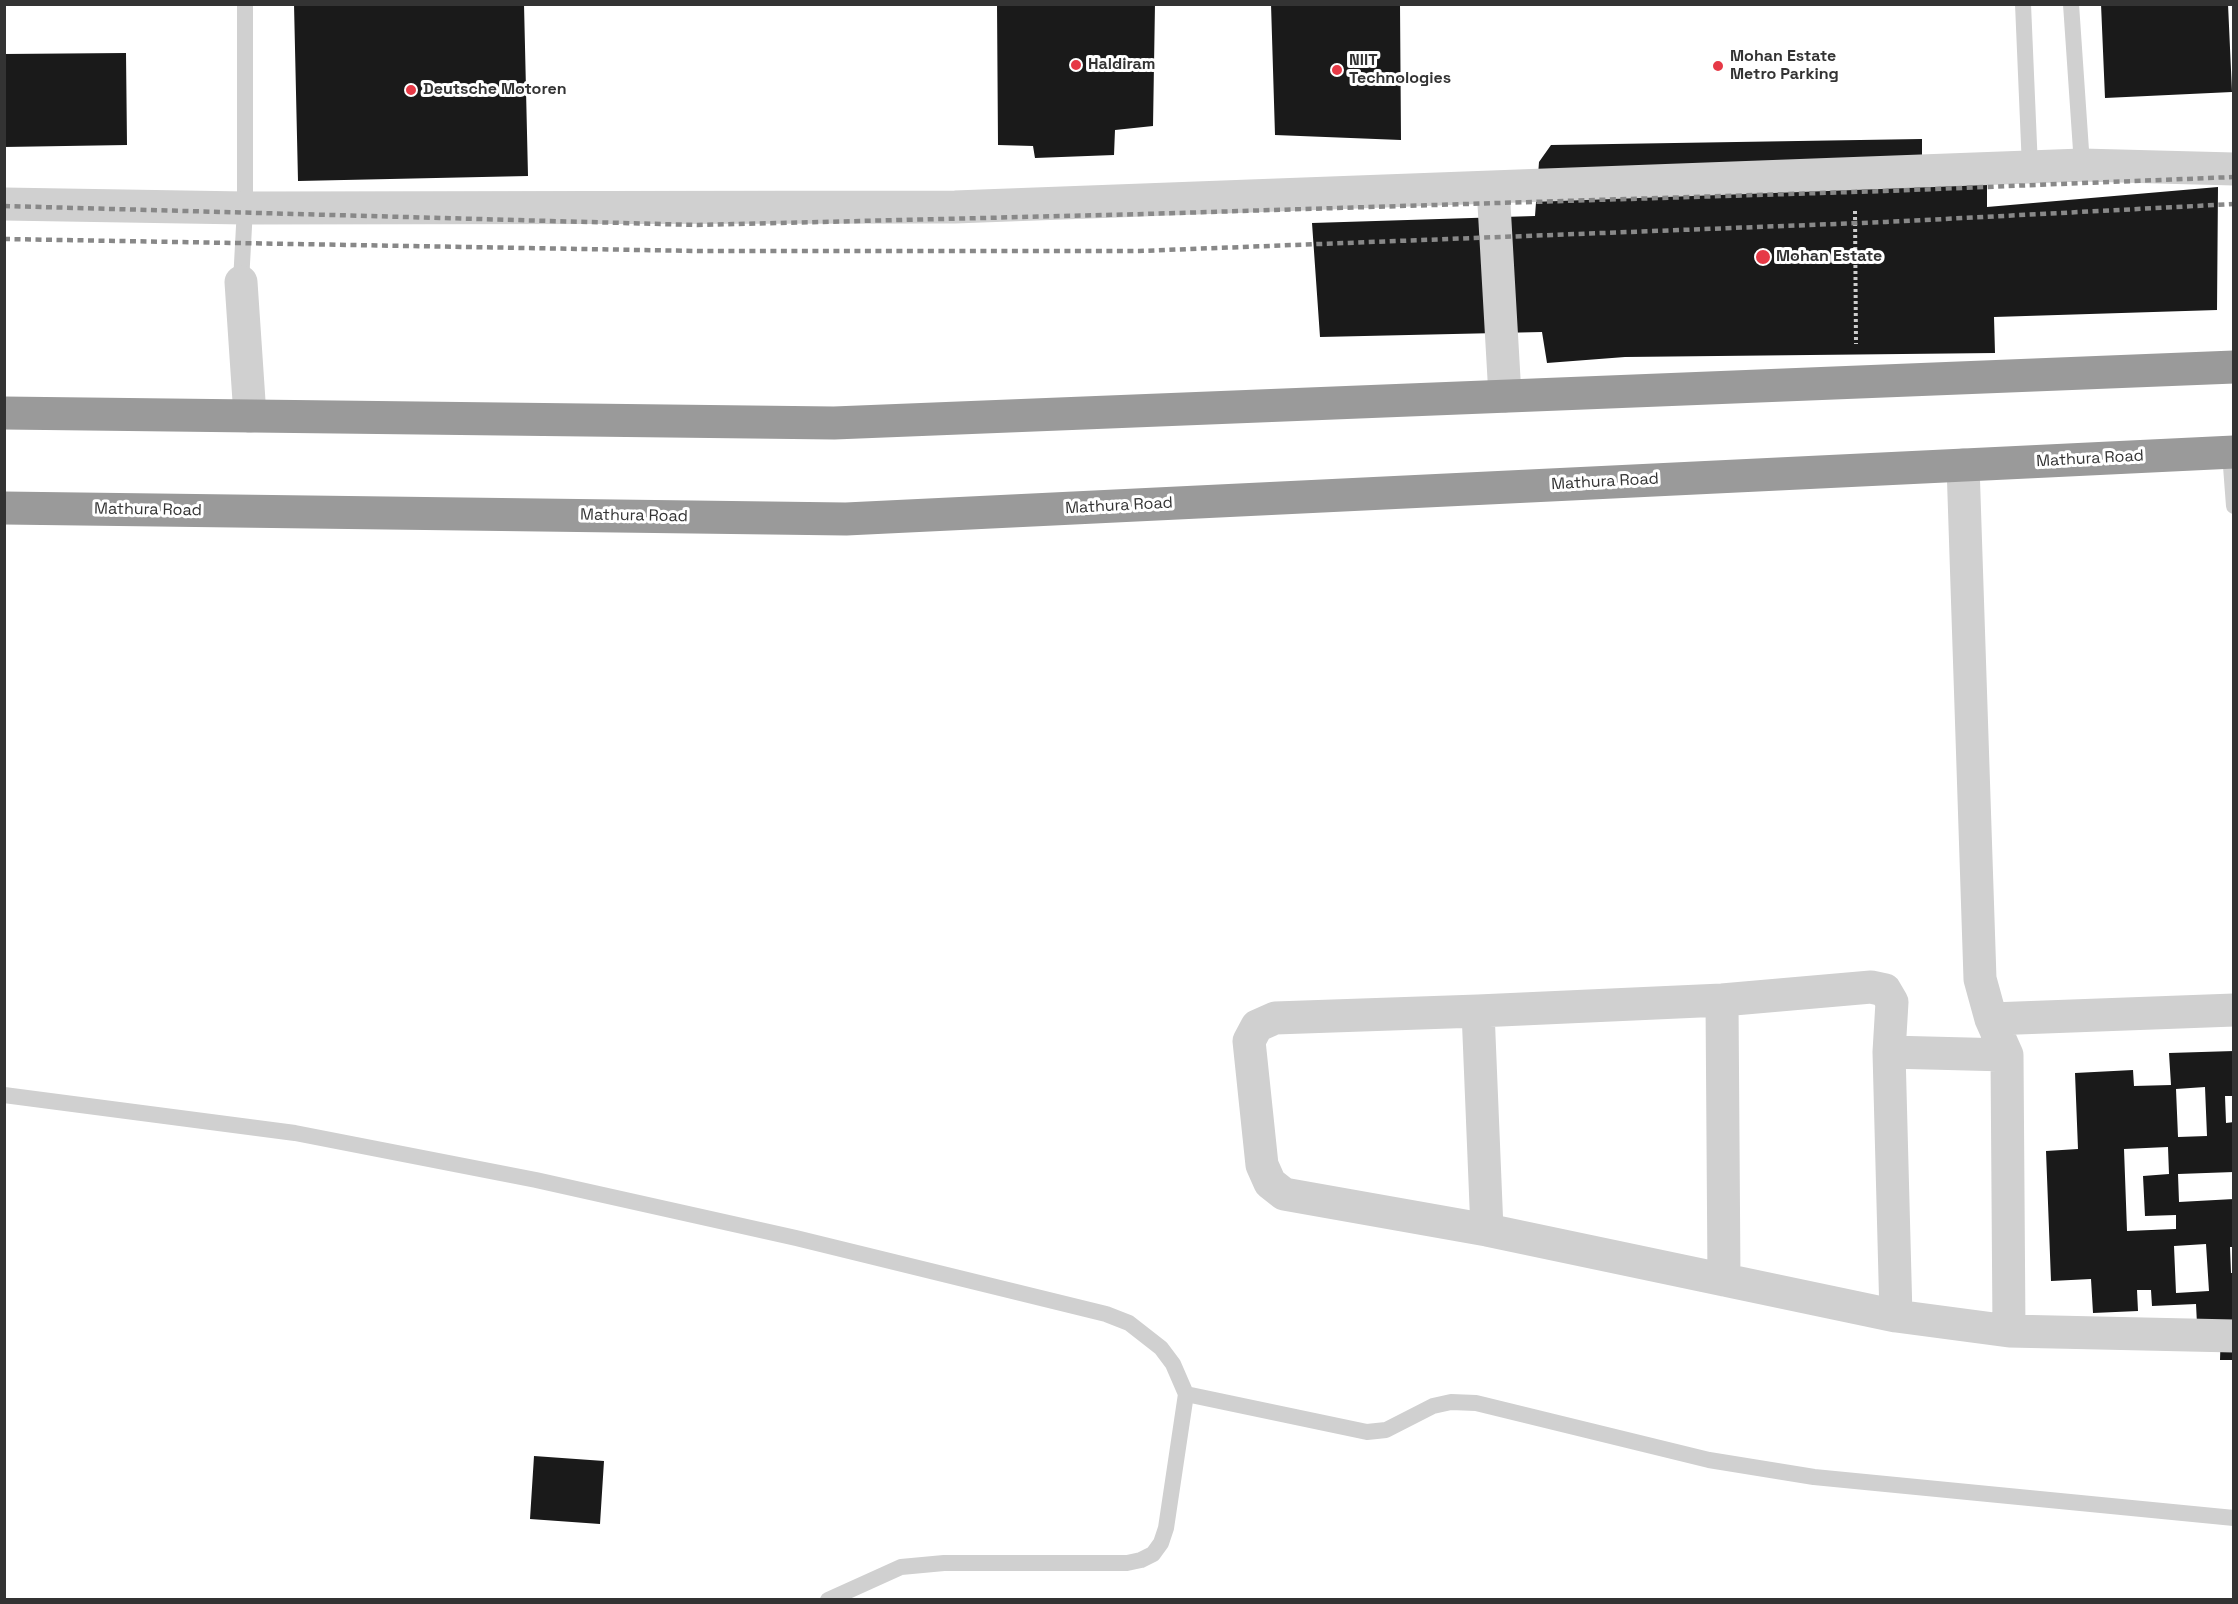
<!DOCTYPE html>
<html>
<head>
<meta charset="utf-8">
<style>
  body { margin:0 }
  #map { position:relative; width:2238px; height:1604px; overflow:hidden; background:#fff; font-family:"Space Grotesk",sans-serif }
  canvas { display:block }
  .frame { position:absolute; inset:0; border:6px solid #333; pointer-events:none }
</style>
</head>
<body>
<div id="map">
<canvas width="2238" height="1604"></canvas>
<div class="frame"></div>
</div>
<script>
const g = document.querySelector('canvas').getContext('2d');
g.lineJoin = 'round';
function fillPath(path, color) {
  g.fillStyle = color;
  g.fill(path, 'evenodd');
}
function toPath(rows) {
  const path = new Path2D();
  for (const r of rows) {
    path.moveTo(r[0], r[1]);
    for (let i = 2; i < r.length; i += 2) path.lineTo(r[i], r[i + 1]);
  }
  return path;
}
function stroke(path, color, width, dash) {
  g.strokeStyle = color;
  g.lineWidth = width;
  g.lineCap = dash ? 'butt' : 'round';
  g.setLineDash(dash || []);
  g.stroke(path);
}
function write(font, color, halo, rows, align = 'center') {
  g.font = font + ' "Space Grotesk",sans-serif';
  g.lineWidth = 6;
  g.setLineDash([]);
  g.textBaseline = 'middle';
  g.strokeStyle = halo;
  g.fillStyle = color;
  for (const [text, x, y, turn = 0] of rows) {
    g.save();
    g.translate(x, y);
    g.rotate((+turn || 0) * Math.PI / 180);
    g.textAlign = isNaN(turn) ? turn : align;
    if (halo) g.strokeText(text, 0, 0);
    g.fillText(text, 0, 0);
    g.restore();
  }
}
const building = toPath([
  [294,4,524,4,528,176,298,181],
  [997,4,1155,4,1153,126,1115,130,1114,155,1035,158,1033,146,998,145],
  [1271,4,1400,4,1401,140,1275,135],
  [2101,4,2228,4,2232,92,2105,98],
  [126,53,127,145,4,147,4,54],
  [1922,139,1922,186,1987,183,1987,207,2218,187,2217,310,1994,317,1995,353,1625,357,1547,363,1542,332,1320,337,1312,223,1535,216,1539,162,1551,145],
  [2234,1051,2234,1096,2225,1096,2226,1123,2234,1122,2234,1172,2178,1174,2179,1202,2234,1199,2234,1247,2230,1247,2231,1273,2234,1273,2234,1322,2197,1324,2196,1304,2152,1306,2151,1290,2137,1290,2138,1311,2093,1313,2091,1279,2051,1281,2046,1151,2078,1149,2075,1073,2133,1070,2134,1086,2171,1085,2169,1053],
  [2205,1087,2207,1136,2178,1137,2176,1089],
  [2168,1147,2169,1174,2143,1176,2145,1216,2176,1215,2176,1229,2127,1231,2124,1149],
  [2206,1244,2209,1291,2176,1293,2174,1246],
  [2221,1328,2234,1329,2234,1360,2220,1360],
  [534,1456,604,1461,600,1524,530,1519]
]);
const path = toPath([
  [1855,211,1856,344]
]);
const lane = toPath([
  [2023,4,2030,168],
  [2071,4,2082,165],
  [241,282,245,208,245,4],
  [2230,453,2234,506],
  [4,1095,295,1133,536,1180,796,1238,1106,1314,1129,1323,1161,1348,1173,1364,1186,1394,1367,1432,1386,1430,1433,1406,1451,1402,1476,1403,1709,1460,1814,1477,2234,1518],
  [828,1600,901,1567,944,1563,1127,1563,1141,1560,1153,1554,1161,1543,1166,1528,1186,1394]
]);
const street = toPath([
  [1493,187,1505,396],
  [4,204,245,208,955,207,2082,165,2234,169],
  [241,282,250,416],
  [1963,465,1980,979,1991,1019,2007,1055,2009,1331,2234,1336],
  [1722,1000,1724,1280],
  [1478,1011,1487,1230],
  [1991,1019,2234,1010],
  [1889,1052,1896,1316],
  [2007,1055,1889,1052,1892,1002,1885,990,1871,987,1722,1000,1478,1011,1275,1018,1257,1026,1249,1041,1262,1165,1270,1183,1284,1194,1487,1230,1896,1316,2009,1331]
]);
const highway = toPath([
  [4,413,834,423,2234,367],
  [4,508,846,519,2234,452]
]);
const rail = toPath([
  [4,206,697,225,1144,214,1885,191,2234,177],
  [4,239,699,251,1139,251,1886,222,2234,204]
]);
const markers = [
  [1076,65,6,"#e63946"],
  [1718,66,6,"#e63946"],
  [1337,70,6,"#e63946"],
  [411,90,6,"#e63946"],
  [1763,257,8,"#e63946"]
];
const poiNames = [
  ["Mohan Estate",1730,57],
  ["Metro Parking",1730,75],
  ["NIIT",1349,61],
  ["Technologies",1349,79],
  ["Haldiram",1088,65],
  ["Deutsche Motoren",423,90],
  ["Mohan Estate",1776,257]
];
const streetNames = [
  ["Mathura Road",2090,459,-3],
  ["Mathura Road",1605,482,-3],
  ["Mathura Road",1119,506,-3],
  ["Mathura Road",148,510,1],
  ["Mathura Road",634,516,1]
];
fillPath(building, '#1a1a1a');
stroke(path, '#cdcdcd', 4, [3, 3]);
stroke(lane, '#d0d0d0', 16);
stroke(street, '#d0d0d0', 33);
stroke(highway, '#9a9a9a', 33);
stroke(rail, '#888', 4.5, [6, 4.5]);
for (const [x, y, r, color] of markers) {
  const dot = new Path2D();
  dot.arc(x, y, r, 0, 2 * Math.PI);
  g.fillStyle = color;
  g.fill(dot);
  stroke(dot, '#fff', 2);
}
write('bold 16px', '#333', '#fff', poiNames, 'left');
write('16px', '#333', '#fff', streetNames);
</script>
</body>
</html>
